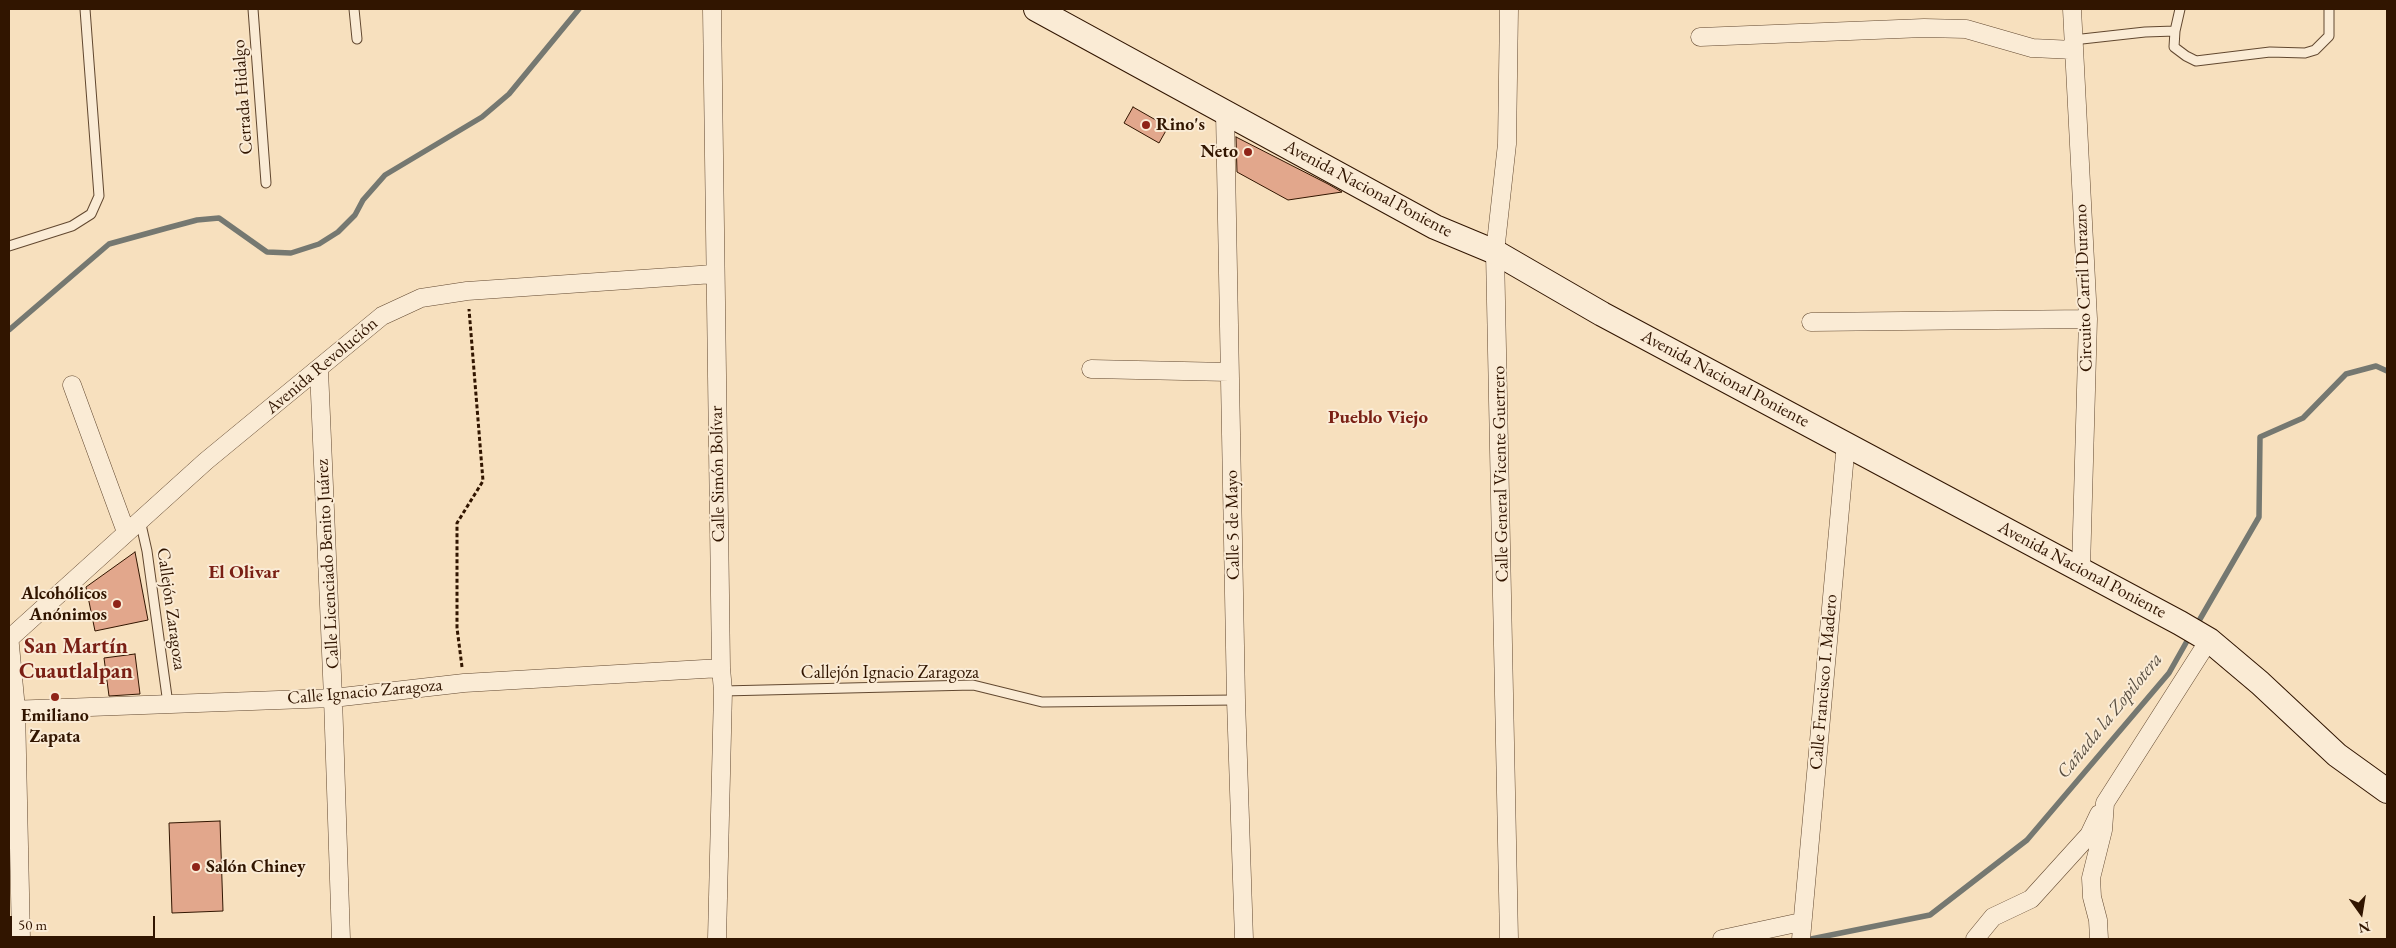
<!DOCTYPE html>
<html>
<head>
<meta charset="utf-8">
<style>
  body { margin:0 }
  #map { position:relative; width:2396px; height:948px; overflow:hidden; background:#f7e0be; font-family:"EB Garamond",serif }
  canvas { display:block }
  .frame { position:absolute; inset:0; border:10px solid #311500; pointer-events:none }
  .north { position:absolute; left:2336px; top:888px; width:50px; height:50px; -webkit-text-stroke:4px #faebd5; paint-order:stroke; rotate:167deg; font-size:14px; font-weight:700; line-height:20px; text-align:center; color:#311500 }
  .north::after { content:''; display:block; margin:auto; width:18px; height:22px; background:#311500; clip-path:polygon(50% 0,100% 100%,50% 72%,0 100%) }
  .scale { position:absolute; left:10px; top:916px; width:145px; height:22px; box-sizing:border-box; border:2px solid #311500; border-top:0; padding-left:6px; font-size:15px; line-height:18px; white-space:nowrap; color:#311500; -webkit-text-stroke:4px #faebd5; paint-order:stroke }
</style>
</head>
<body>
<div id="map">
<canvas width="2396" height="948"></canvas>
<div class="frame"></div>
<div class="north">N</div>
<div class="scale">50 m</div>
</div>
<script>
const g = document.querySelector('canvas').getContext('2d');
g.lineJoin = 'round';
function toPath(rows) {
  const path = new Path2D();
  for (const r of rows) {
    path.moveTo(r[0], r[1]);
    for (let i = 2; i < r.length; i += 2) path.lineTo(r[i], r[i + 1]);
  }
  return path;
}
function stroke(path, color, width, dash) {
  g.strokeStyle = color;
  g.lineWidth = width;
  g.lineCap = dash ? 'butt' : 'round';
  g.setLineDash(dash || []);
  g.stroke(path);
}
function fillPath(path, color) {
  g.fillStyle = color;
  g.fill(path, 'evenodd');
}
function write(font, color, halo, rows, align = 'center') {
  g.font = font + ' "EB Garamond",serif';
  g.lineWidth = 4;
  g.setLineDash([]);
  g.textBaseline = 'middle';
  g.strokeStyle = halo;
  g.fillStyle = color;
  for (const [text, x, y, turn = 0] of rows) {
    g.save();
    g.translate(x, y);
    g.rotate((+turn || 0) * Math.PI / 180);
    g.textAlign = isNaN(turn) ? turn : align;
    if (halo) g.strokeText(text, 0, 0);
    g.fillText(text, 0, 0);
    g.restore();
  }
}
const stream = toPath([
  [9,330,109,244,167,228,197,220,219,218,267,252,291,253,319,244,338,232,355,215,363,200,385,175,482,117,509,94,579,9],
  [2196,626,2259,517,2260,437,2303,418,2346,374,2376,366,2387,371],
  [1811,939,1930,915,2027,840,2169,673,2191,634]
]);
const building = toPath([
  [1133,107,1168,127,1159,143,1124,123,1133,107],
  [1236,137,1328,184,1342,192,1288,200,1237,172,1236,137],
  [135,552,148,620,95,631,86,587,135,552],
  [135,654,140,694,109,696,104,658,135,654],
  [220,821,223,911,172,913,169,823,220,821]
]);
const path = toPath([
  [462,667,457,628,457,523,483,481,469,309]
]);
const lane = toPath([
  [253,9,266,183],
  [354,9,357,39],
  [2175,31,2180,9],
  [2073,40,2145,32,2175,31,2174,47,2186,56,2196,61,2270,52,2305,53,2315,50,2329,36,2329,9],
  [9,246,72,226,91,214,99,196,85,9],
  [140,520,147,551,168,704],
  [723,691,973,685,1042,702,1236,700]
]);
const street = toPath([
  [712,9,721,668,723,691,717,939],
  [2072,9,2088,319,2081,568],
  [1700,37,1924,28,1966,29,2032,48,2074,50],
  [1225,112,1236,700,1244,939],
  [1811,322,2088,319],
  [1091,369,1229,372],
  [319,370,333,698,341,939],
  [72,385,126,532],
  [9,635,16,709,21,939],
  [9,639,206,461,382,316,421,298,467,291,714,274],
  [9,710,333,698,464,683,721,668],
  [1509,939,1495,252,1507,144,1509,9],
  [1722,939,1801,922],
  [1801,939,1846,443],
  [1975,939,1993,917,2031,899,2089,835,2099,814],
  [2099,939,2098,920,2092,897,2091,878,2103,830,2105,803,2209,640]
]);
const secondary = toPath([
  [1036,9,1435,227,1495,252,1602,314,2180,623,2209,640,2260,683,2337,755,2387,791]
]);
const markers = [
  [1146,125,5,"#8f2418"],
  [1248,152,5,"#8f2418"],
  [117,604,5,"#8f2418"],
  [55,697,5,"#8f2418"],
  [196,867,5,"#8f2418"]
];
const streetNames = [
  ["Cerrada Hidalgo",243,97,-94],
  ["Avenida Nacional Poniente",1368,189,28],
  ["Circuito Carril Durazno",2084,288,-92],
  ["Avenida Revolución",322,366,-40],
  ["Avenida Nacional Poniente",1725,379,28],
  ["Calle Simón Bolívar",718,474,-91],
  ["Calle General Vicente Guerrero",1501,474,-91],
  ["Calle 5 de Mayo",1233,525,-91],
  ["Calle Licenciado Benito Juárez",328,564,-93],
  ["Avenida Nacional Poniente",2082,570,28],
  ["Callejón Zaragoza",171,609,82],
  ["Callejón Ignacio Zaragoza",890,673],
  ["Calle Francisco I. Madero",1824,682,-85],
  ["Calle Ignacio Zaragoza",365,692,-5]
];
const poiNames = [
  ["Rino's",1156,125],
  ["Neto",1238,152,"right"],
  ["Alcohólicos",107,594,"right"],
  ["Anónimos",107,615,"right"],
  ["Emiliano",55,716,"center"],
  ["Zapata",55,737,"center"],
  ["Salón Chiney",206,867]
];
const neighbourhoodNames = [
  ["Pueblo Viejo",1378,418],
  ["El Olivar",244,573]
];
const waterNames = [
  ["Cañada la Zopilotera",2110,716,-51]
];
const districtNames = [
  ["San Martín",76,647],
  ["Cuautlalpan",76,672]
];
stroke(stream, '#757871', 5.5);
fillPath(building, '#e2a78c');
stroke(building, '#311500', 1);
stroke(lane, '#624830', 11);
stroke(street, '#624830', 19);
stroke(secondary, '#311500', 26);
stroke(path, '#311500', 3, [4, 2.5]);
stroke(lane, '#faebd5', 9);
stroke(street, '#faebd5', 18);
stroke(secondary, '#faebd5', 24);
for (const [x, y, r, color] of markers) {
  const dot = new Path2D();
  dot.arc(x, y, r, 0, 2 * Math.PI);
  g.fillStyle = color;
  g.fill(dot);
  stroke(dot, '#faebd5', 2);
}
write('18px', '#311500', '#faebd5', streetNames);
write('bold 18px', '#311500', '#faebd5', poiNames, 'left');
write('bold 19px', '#7a1f14', '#faebd5', neighbourhoodNames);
write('italic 19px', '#594f42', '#faebd5', waterNames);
write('bold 22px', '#7a1f14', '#faebd5', districtNames);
</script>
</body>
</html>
